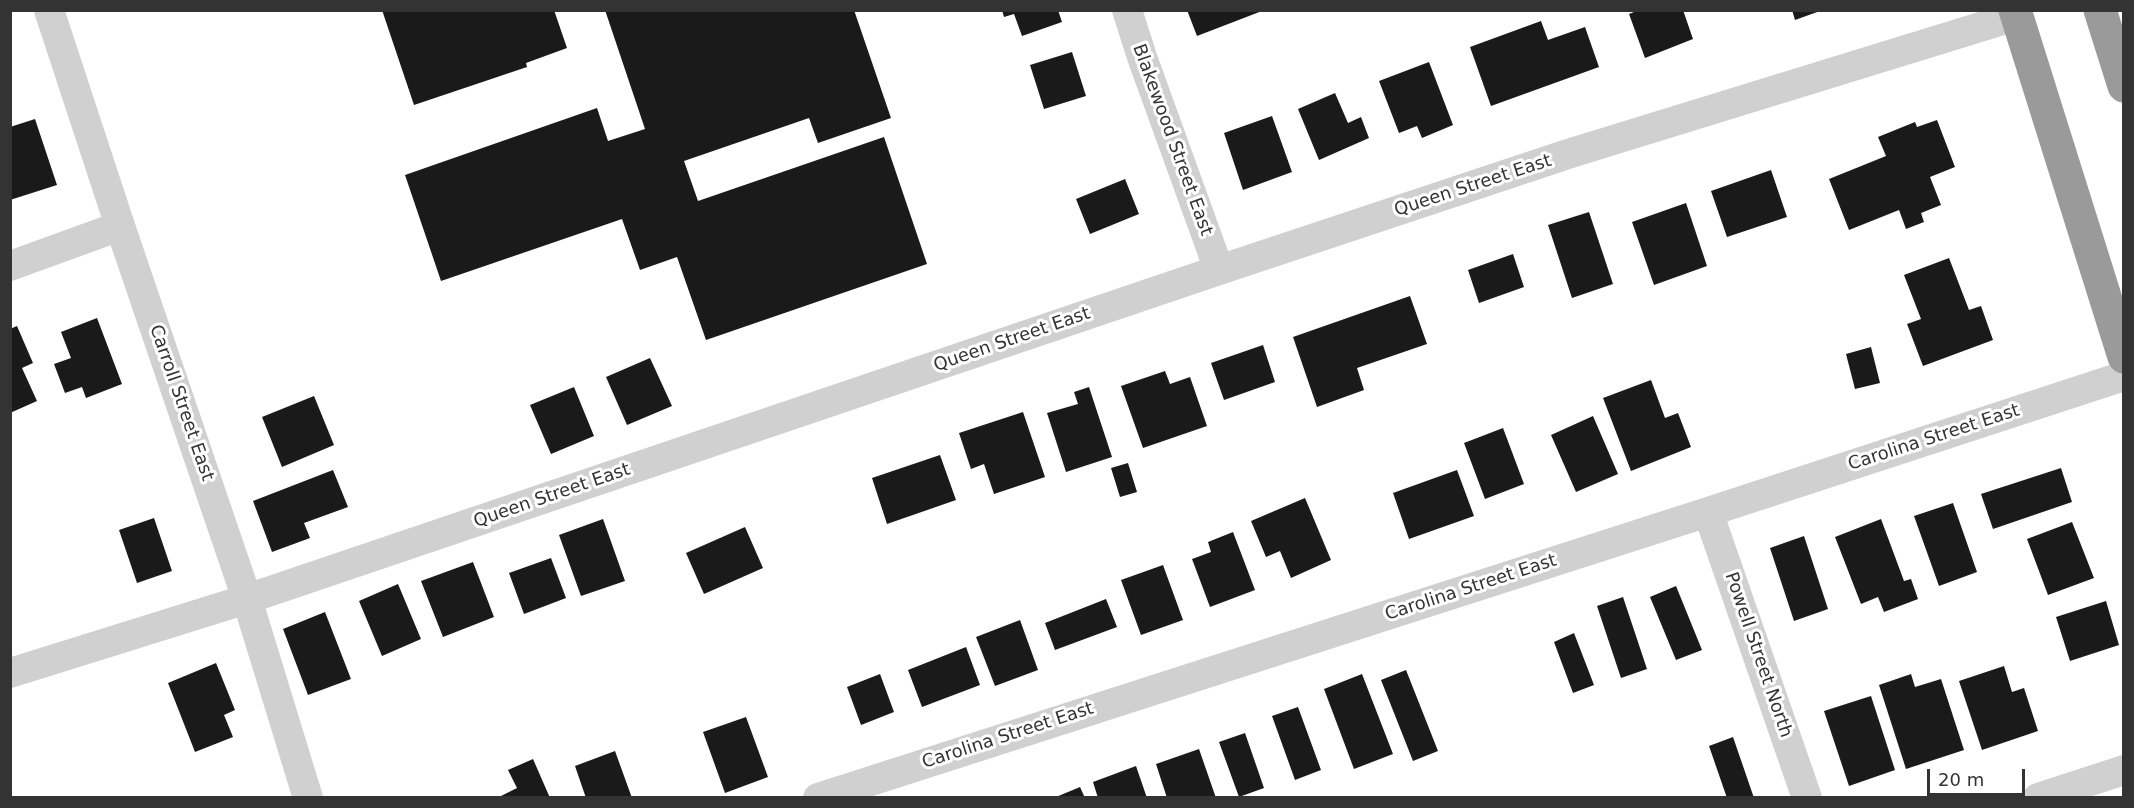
<!DOCTYPE html>
<html>
<head>
<meta charset="utf-8">
<style>
  body { margin:0 }
  #map { position:relative; width:2134px; height:808px; overflow:hidden; background:#fff; font-family:"DejaVu Sans",sans-serif }
  canvas { display:block }
  .frame { position:absolute; inset:0; border:12px solid #333; pointer-events:none }
  .scale { position:absolute; left:1927px; top:769px; width:98px; height:27px; box-sizing:border-box; border:3px solid #333; border-top:0; padding-left:8px; font-size:18px; line-height:21px; white-space:nowrap; color:#333; -webkit-text-stroke:4px #fff; paint-order:stroke }
</style>
</head>
<body>
<div id="map">
<canvas width="2134" height="808"></canvas>
<div class="frame"></div>
<div class="scale">20 m</div>
</div>
<script>
const g = document.querySelector('canvas').getContext('2d');
g.lineJoin = 'round';
function fillPath(path, color) {
  g.fillStyle = color;
  g.fill(path, 'evenodd');
}
function toPath(rows) {
  const path = new Path2D();
  for (const r of rows) {
    path.moveTo(r[0], r[1]);
    for (let i = 2; i < r.length; i += 2) path.lineTo(r[i], r[i + 1]);
  }
  return path;
}
function stroke(path, color, width, dash) {
  g.strokeStyle = color;
  g.lineWidth = width;
  g.lineCap = dash ? 'butt' : 'round';
  g.setLineDash(dash || []);
  g.stroke(path);
}
function write(font, color, halo, rows, align = 'center') {
  g.font = font + ' "DejaVu Sans",sans-serif';
  g.lineWidth = 6;
  g.setLineDash([]);
  g.textBaseline = 'middle';
  g.strokeStyle = halo;
  g.fillStyle = color;
  for (const [text, x, y, turn = 0] of rows) {
    g.save();
    g.translate(x, y);
    g.rotate((+turn || 0) * Math.PI / 180);
    g.textAlign = isNaN(turn) ? turn : align;
    if (halo) g.strokeText(text, 0, 0);
    g.fillText(text, 0, 0);
    g.restore();
  }
}
const building = toPath([
  [382,10,554,10,567,48,526,63,527,67,414,105],
  [605,10,854,10,891,118,818,143,809,118,684,161,698,201,884,137,927,264,706,340,677,257,640,270,622,219,441,281,405,175,597,108,608,141,645,129],
  [1002,10,1058,10,1062,22,1022,36,1014,14,1004,17],
  [1187,10,1262,10,1262,11,1197,36],
  [1639,10,1683,10,1693,39,1645,58,1629,14],
  [1792,10,1820,10,1820,11,1795,20],
  [1541,21,1548,40,1585,27,1599,67,1491,106,1470,47],
  [1072,52,1086,96,1044,109,1030,65],
  [1429,62,1453,125,1422,138,1417,126,1399,133,1379,81],
  [1335,93,1348,123,1361,117,1369,138,1319,160,1298,109],
  [1272,116,1292,172,1243,190,1224,133],
  [35,119,57,185,10,200,10,127],
  [1937,120,1955,167,1930,177,1941,205,1921,213,1924,222,1906,229,1899,210,1849,230,1829,179,1886,156,1878,137,1915,122,1917,127],
  [1771,170,1787,217,1727,237,1711,191],
  [1125,179,1139,214,1090,234,1076,199],
  [1686,203,1707,266,1654,285,1632,222],
  [1589,212,1613,284,1572,298,1548,225],
  [1513,254,1524,287,1479,303,1468,270],
  [1949,258,1969,310,1981,306,1993,340,1923,366,1907,324,1921,319,1904,275],
  [1410,296,1427,344,1357,368,1364,390,1317,407,1293,337],
  [97,318,122,384,86,398,82,387,65,393,54,364,71,358,61,332],
  [17,326,33,363,22,368,37,401,10,413,10,329],
  [1263,345,1275,382,1224,400,1211,363],
  [1871,347,1880,383,1855,389,1846,354],
  [650,358,672,406,627,425,606,377],
  [1165,371,1170,384,1190,377,1207,426,1143,448,1121,386],
  [1651,380,1665,418,1678,413,1691,447,1631,471,1603,398],
  [574,387,594,436,551,454,530,405],
  [1089,387,1112,457,1066,472,1047,413,1078,404,1074,392],
  [314,396,334,445,282,467,262,417],
  [1023,412,1045,477,994,494,984,464,971,469,959,433],
  [1593,416,1618,474,1576,492,1551,435],
  [1503,428,1524,484,1485,499,1464,443],
  [940,455,956,500,887,524,872,478],
  [1128,463,1137,492,1120,497,1111,468],
  [2061,468,2072,502,1993,529,1981,494],
  [333,470,348,507,304,523,310,538,272,552,253,501],
  [1457,470,1474,516,1409,539,1393,493],
  [1305,498,1331,560,1291,578,1280,551,1266,557,1251,521],
  [1953,503,1977,572,1939,586,1914,516],
  [154,518,172,571,137,583,119,530],
  [603,519,625,581,581,596,559,535],
  [1881,519,1904,581,1911,579,1918,599,1884,612,1878,597,1861,604,1835,537],
  [2072,522,2094,578,2048,595,2027,539],
  [745,527,763,568,704,594,686,553],
  [1233,532,1255,590,1210,607,1192,559,1211,552,1208,542],
  [1804,536,1828,609,1794,621,1770,548],
  [551,558,566,598,524,614,509,573],
  [473,562,494,617,443,637,421,581],
  [1163,565,1183,620,1141,635,1121,580],
  [398,584,421,639,382,656,359,601],
  [1676,586,1702,650,1676,660,1650,597],
  [1623,597,1647,669,1621,678,1597,606],
  [1106,599,1117,627,1055,650,1045,623],
  [2106,601,2119,645,2070,661,2056,617],
  [325,612,351,679,308,695,283,629],
  [1020,620,1038,670,995,686,976,637],
  [1574,633,1594,685,1573,693,1554,642],
  [966,647,980,685,922,707,908,670],
  [216,663,235,710,224,715,233,737,195,752,168,683],
  [2004,666,2012,692,2024,688,2038,731,1982,750,1959,681],
  [1406,670,1438,751,1413,761,1381,680],
  [880,674,894,712,861,725,847,687],
  [1362,674,1393,754,1354,769,1324,689],
  [1911,674,1915,687,1941,679,1964,750,1906,769,1879,685],
  [1871,696,1895,770,1849,786,1824,711],
  [1298,707,1321,770,1295,780,1272,716],
  [746,717,768,777,725,793,703,732],
  [1245,733,1264,788,1239,797,1219,742],
  [1733,737,1754,798,1727,798,1709,746],
  [1199,749,1216,798,1167,798,1156,764],
  [615,751,632,798,586,798,575,766],
  [533,759,550,798,497,798,517,788,508,770],
  [1136,766,1147,798,1098,798,1093,782],
  [1080,787,1085,798,1056,798,1056,797]
]);
const street = toPath([
  [49,10,120,226,247,599,308,798],
  [1127,10,1142,57,1219,270],
  [10,266,120,226],
  [1708,512,1807,798],
  [10,673,247,599,1219,270,1571,153,2016,16],
  [818,798,1708,512,2124,376],
  [2038,798,2124,770]
]);
const highway = toPath([
  [2015,10,2124,357],
  [2100,10,2124,86]
]);
const streetNames = [
  ["Blakewood Street East",1172,140,70],
  ["Queen Street East",1473,186,-18],
  ["Queen Street East",1012,340,-19],
  ["Carroll Street East",181,403,71],
  ["Carolina Street East",1934,438,-18],
  ["Queen Street East",552,496,-19],
  ["Carolina Street East",1471,588,-18],
  ["Powell Street North",1758,655,71],
  ["Carolina Street East",1008,736,-18]
];
fillPath(building, '#1a1a1a');
stroke(street, '#d0d0d0', 30);
stroke(highway, '#9a9a9a', 33);
write('18px', '#333', '#fff', streetNames);
</script>
</body>
</html>
